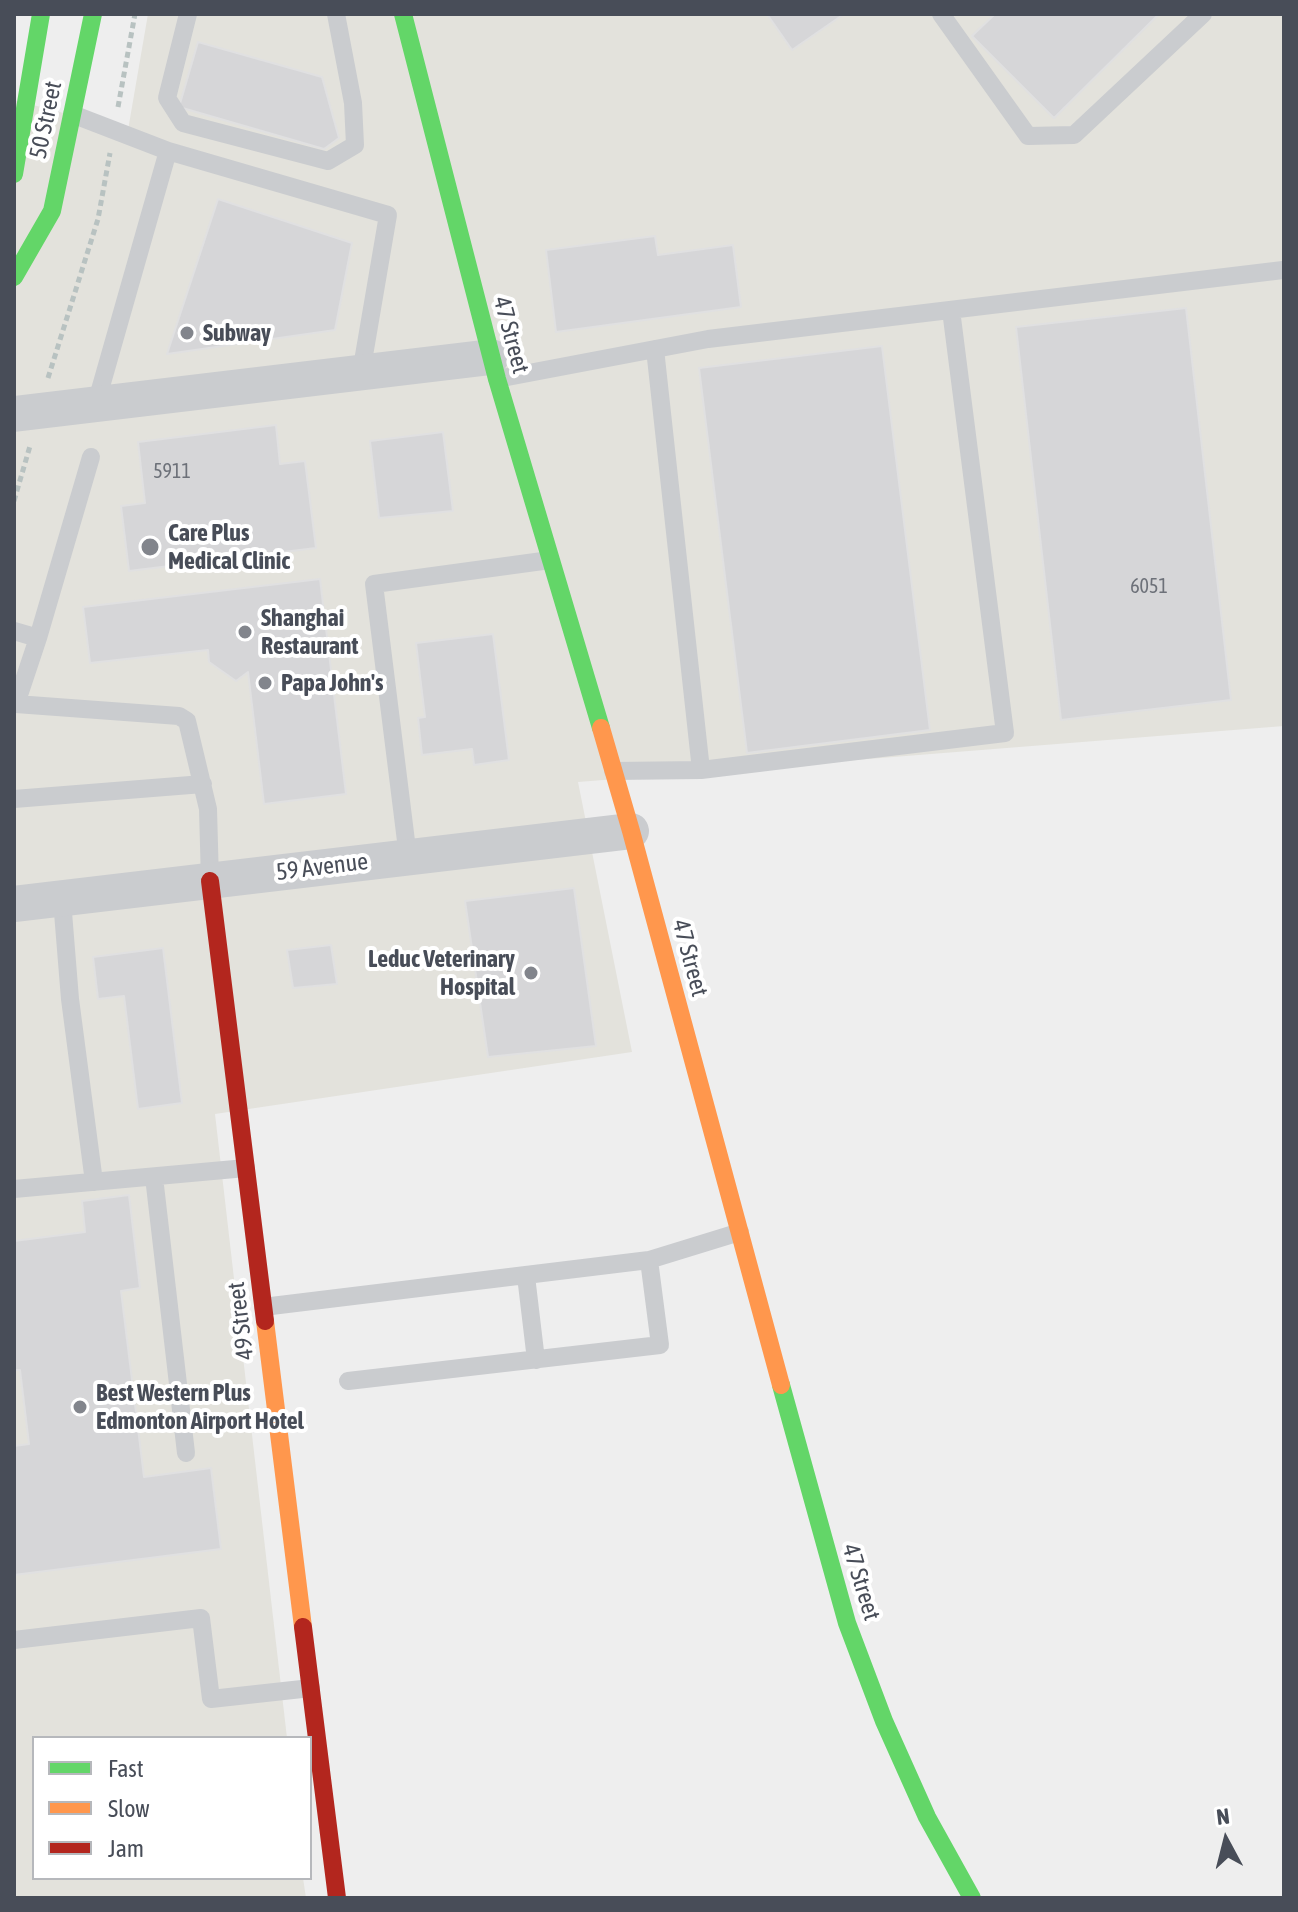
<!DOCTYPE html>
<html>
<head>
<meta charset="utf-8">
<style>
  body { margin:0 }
  #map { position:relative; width:1298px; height:1912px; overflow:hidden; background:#eee; font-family:"Asap Condensed",sans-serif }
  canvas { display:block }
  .frame { position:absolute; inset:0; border:16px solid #484d58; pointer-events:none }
  .legend { position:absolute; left:32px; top:1736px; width:280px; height:144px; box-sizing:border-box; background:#fff; border:2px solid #b6b8bc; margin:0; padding:10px 14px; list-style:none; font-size:24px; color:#484d58 }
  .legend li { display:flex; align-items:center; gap:16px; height:40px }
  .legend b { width:40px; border:2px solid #b6b8bc }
  .north { position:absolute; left:1186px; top:1800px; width:80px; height:80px; -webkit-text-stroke:6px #fff; paint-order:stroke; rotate:353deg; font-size:22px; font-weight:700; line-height:32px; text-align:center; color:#484d58 }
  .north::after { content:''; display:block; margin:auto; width:28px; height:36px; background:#484d58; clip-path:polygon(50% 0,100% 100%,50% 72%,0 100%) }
</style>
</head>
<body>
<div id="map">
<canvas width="1298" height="1912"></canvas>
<div class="frame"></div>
<ul class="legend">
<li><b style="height:10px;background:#63d668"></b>Fast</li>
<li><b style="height:10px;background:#ff974d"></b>Slow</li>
<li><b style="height:10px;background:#b3261e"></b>Jam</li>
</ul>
<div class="north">N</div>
</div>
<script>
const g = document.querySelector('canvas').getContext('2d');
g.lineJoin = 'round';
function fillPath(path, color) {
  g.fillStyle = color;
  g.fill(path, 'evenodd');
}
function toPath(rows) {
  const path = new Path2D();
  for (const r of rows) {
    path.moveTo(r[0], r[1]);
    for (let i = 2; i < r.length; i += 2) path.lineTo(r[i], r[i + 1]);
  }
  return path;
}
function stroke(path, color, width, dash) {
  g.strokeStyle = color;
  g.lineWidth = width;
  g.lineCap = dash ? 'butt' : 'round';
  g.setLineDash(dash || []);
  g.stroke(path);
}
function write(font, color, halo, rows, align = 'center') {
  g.font = font + ' "Asap Condensed",sans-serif';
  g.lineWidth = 8;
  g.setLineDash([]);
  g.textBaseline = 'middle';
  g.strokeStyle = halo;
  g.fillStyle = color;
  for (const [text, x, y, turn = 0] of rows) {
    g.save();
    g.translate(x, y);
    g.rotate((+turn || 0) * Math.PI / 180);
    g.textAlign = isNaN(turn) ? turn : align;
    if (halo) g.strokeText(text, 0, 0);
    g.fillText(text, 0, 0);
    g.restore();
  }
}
const commercial = toPath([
  [148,14,1284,14,1284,726,578,782,632,1052,215,1114,287,1738,34,1738,34,1878,303,1878,306,1898,14,1898,14,100,128,130]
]);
const building = toPath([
  [767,14,844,14,792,50,767,14],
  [995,14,1159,14,1054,118,972,36,995,14],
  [198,42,322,77,339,138,324,149,179,107,198,42],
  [218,199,352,243,335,330,167,354,218,199],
  [655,236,658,255,733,245,741,307,556,332,546,250,655,236],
  [1186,308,1231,700,1061,720,1016,327,1186,308],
  [882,346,930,730,747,753,699,368,882,346],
  [276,425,280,464,305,461,316,548,129,571,121,506,145,503,138,442,276,425],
  [443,432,453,511,379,518,370,441,443,432],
  [320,579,346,794,264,804,248,672,236,681,209,662,208,650,90,663,83,607,320,579],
  [493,634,509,760,474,765,472,749,422,755,418,718,425,717,416,643,493,634],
  [574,888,596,1046,488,1057,465,901,574,888],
  [331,945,337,984,293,988,287,950,331,945],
  [163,948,182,1103,138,1109,124,996,98,999,93,957,163,948],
  [129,1195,140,1288,121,1291,144,1477,211,1468,221,1549,14,1575,14,1446,29,1444,20,1370,14,1370,14,1241,85,1232,82,1201,129,1195]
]);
const path = toPath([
  [118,107,135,14],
  [48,378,98,219,110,153],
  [14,501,30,446]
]);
const lane = toPath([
  [188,14,167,98,183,123,328,161,355,145,353,103,336,14],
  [941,14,1028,136,1074,135,1203,14],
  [72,114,168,151,388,215,361,373],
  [497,379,708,339,1283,270],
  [96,404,168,151],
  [14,631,38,638,16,704,179,716,187,721,208,809,210,881],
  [38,638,91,457],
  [701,770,1005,733,951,310],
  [613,771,701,770,655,349],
  [14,799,203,784],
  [408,857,374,584,550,560],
  [62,900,70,999,94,1182],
  [154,1177,186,1453],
  [14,1189,246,1168],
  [526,1276,536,1360],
  [263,1307,649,1260,740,1232],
  [348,1381,660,1345,649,1260],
  [14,1640,201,1618,211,1699,311,1688]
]);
const street = toPath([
  [14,414,491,357],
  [14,904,631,831]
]);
const fast = toPath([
  [403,14,497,379,601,728],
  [14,174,41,14],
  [14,277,52,211,93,14],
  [781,1385,847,1623,884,1721,927,1817,972,1898]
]);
const slow = toPath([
  [601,728,631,831,781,1385],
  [265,1321,303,1627]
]);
const jam = toPath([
  [210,881,265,1321],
  [303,1627,337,1898]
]);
const markers = [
  [187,333,8,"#82858c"],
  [150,547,10,"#82858c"],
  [245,632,8,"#82858c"],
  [265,683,8,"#82858c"],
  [531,973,8,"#82858c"],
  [80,1407,8,"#82858c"]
];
const numberNames = [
  ["5911",172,472],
  ["6051",1149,587]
];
const streetNames = [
  ["50 Street",46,120,-78],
  ["47 Street",511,335,75],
  ["59 Avenue",322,867,-7],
  ["47 Street",690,958,75],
  ["49 Street",241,1321,-97],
  ["47 Street",861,1582,73]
];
const poiNames = [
  ["Subway",203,333],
  ["Care Plus",168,533],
  ["Medical Clinic",168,561],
  ["Shanghai",261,618],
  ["Restaurant",261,646],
  ["Papa John's",281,683],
  ["Leduc Veterinary",515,959,"right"],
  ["Hospital",515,987,"right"],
  ["Best Western Plus",96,1393],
  ["Edmonton Airport Hotel",96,1421]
];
fillPath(commercial, '#e3e2dc');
fillPath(building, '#d6d6d8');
stroke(building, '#e0e0e1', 2);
stroke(path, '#b8c2c1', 5, [6, 4]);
stroke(lane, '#cacccf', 18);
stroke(street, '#cacccf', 36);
stroke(fast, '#63d668', 18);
stroke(slow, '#ff974d', 18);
stroke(jam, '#b3261e', 18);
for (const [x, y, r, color] of markers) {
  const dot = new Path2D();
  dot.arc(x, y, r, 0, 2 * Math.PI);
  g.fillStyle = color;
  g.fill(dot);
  stroke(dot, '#fff', 3);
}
write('20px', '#6d7179', null, numberNames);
write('24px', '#484d58', '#fff', streetNames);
write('bold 24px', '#484d58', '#fff', poiNames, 'left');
</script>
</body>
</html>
